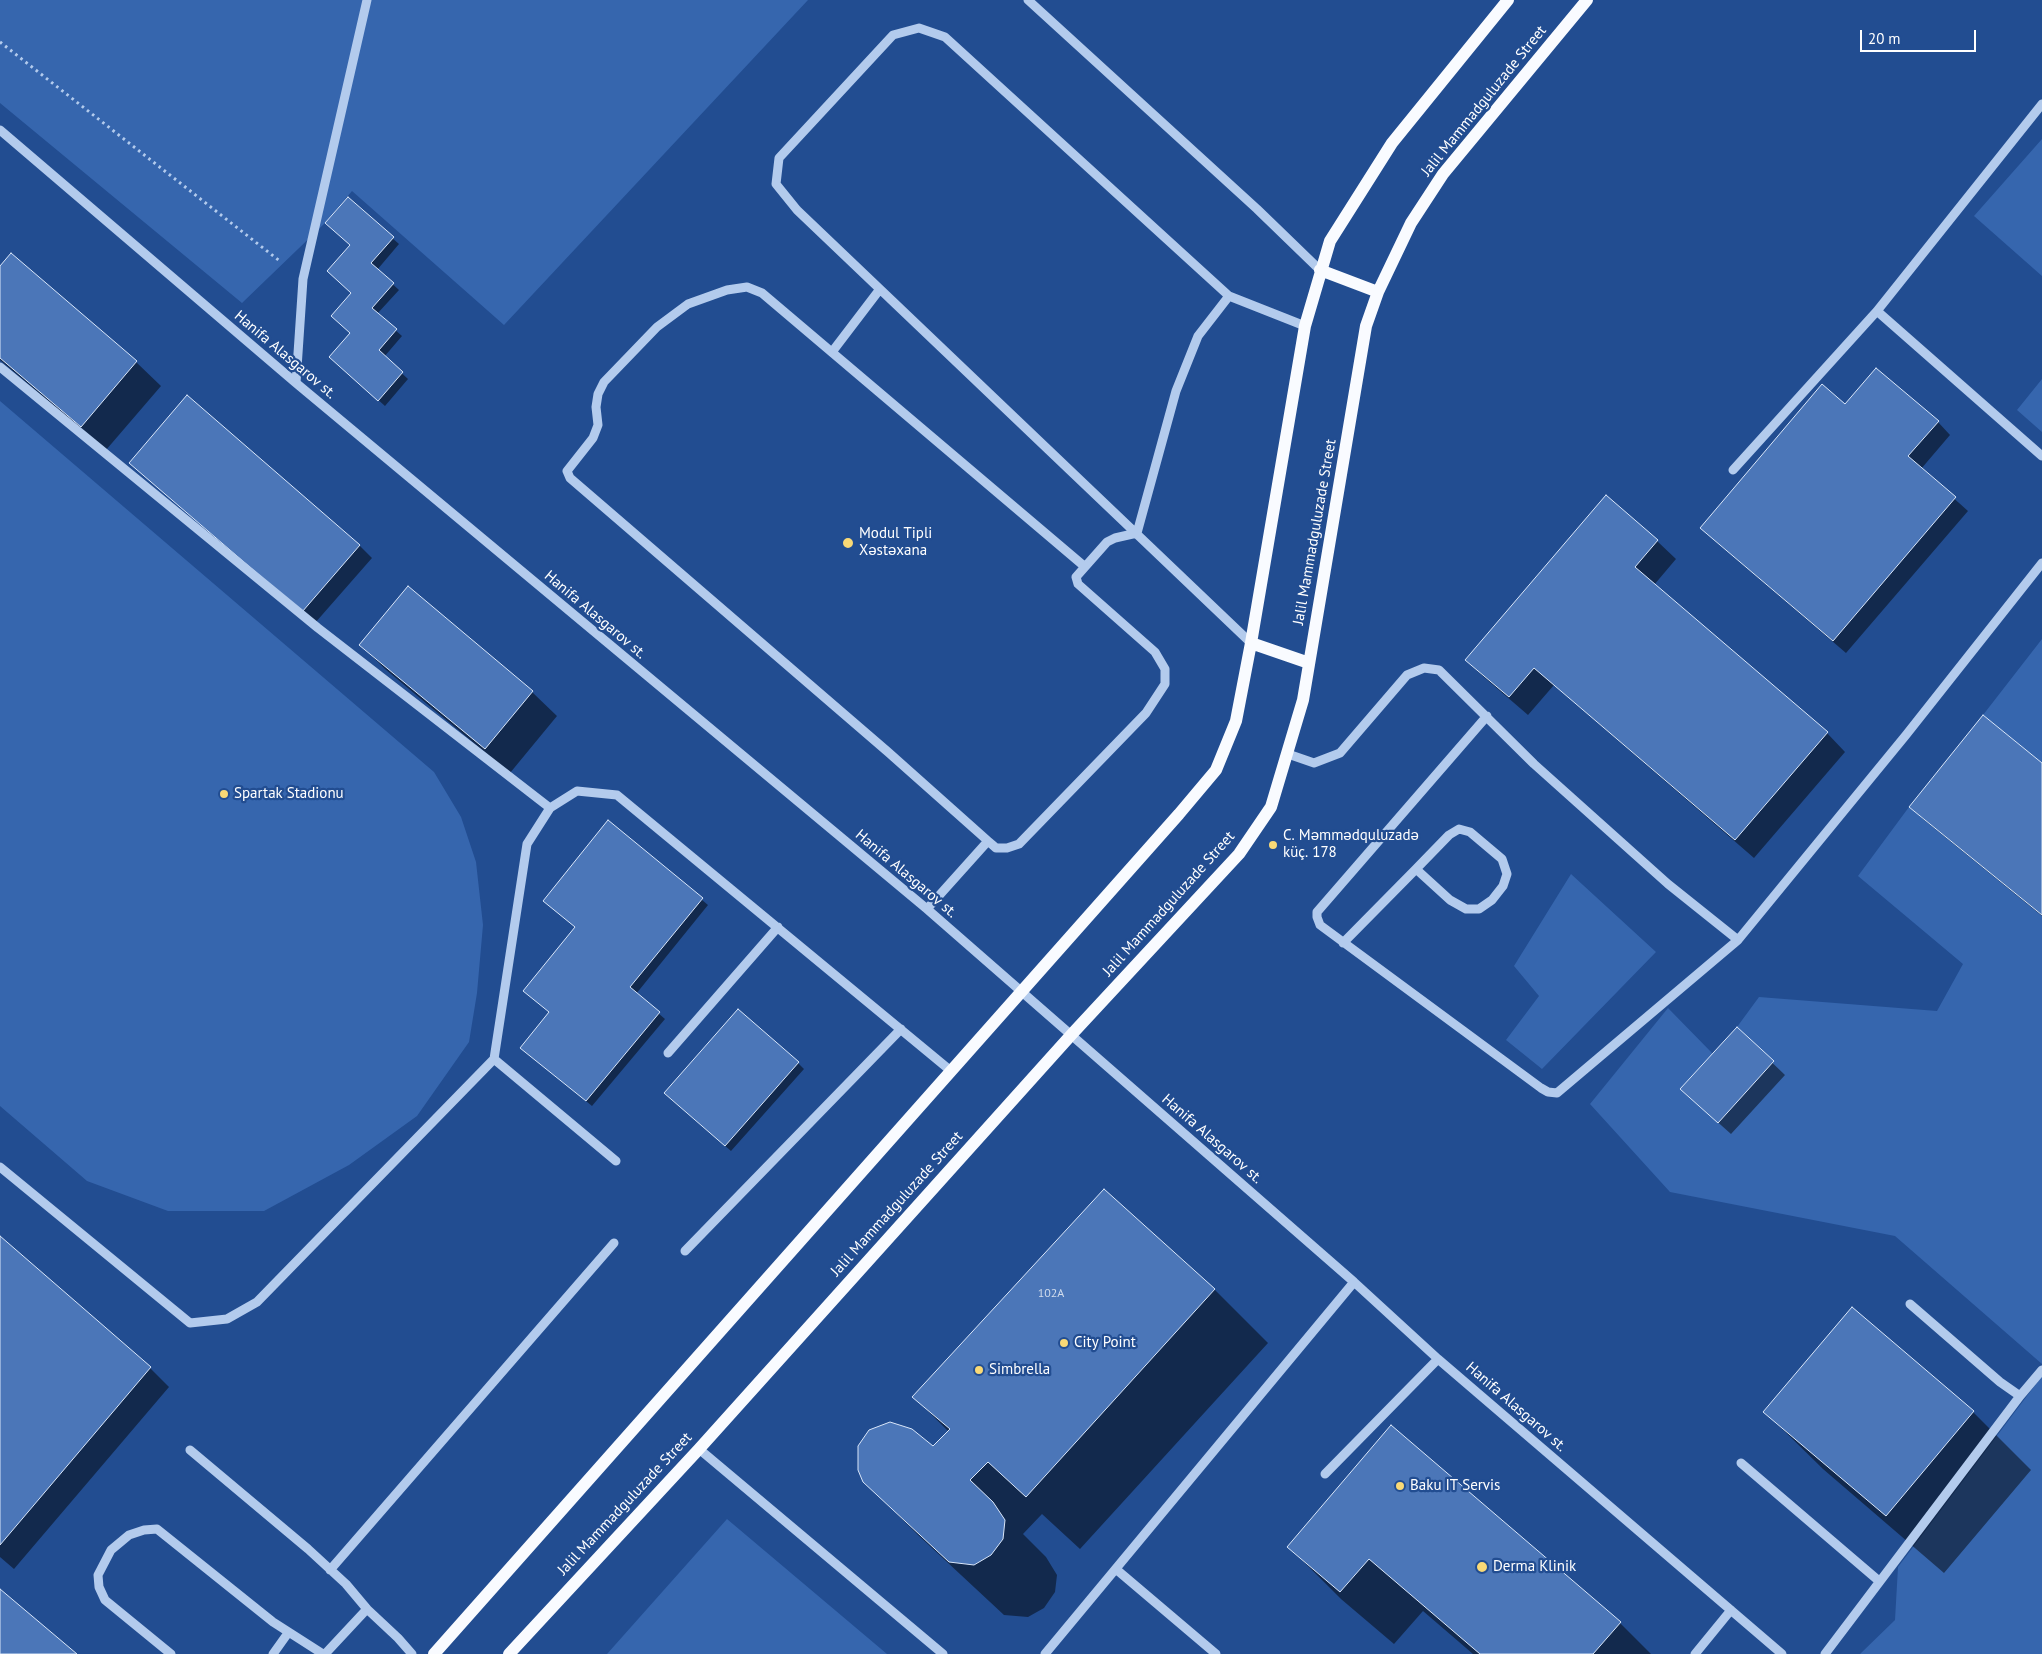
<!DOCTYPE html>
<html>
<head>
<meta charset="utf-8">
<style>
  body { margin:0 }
  #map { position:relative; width:2042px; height:1654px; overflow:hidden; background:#224d91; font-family:"PT Sans",sans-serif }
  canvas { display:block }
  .scale { position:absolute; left:1860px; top:30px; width:116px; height:22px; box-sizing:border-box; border:2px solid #fff; border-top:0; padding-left:6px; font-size:15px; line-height:18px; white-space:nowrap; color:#fff; -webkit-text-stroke:4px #224d91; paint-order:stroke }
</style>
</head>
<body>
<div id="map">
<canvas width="2042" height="1654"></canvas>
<div class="scale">20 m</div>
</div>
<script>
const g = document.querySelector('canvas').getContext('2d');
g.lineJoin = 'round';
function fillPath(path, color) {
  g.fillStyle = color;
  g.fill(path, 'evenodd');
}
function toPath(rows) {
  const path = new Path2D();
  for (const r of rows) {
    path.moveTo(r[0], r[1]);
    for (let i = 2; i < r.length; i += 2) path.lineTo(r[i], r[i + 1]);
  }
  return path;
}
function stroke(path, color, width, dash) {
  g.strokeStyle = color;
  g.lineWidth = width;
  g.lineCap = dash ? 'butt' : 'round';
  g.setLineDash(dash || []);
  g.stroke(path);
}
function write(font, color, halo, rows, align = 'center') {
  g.font = font + ' "PT Sans",sans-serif';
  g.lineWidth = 4.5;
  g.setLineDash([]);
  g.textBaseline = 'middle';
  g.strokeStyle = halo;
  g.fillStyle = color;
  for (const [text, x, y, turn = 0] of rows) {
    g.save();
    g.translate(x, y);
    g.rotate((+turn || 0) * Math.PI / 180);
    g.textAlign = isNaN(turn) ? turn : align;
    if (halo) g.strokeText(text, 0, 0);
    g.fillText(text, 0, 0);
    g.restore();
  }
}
const green = toPath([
  [0,0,808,0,504,325,352,191,325,223,242,303,0,103],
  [2042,139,2042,276,1974,216],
  [2042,379,2042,432,2017,410],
  [0,401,434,772,461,817,476,862,483,925,477,993,469,1042,417,1116,349,1165,264,1211,168,1211,87,1181,0,1106],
  [2042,639,2042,763,1983,715],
  [1909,807,2042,915,2042,1364,1895,1236,1670,1192,1590,1104,1668,1008,1713,1054,1718,1122,1774,1062,1737,1027,1759,997,1937,1011,1963,964,1858,876],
  [1571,874,1656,952,1542,1069,1506,1040,1539,996,1514,966],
  [2042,1376,2042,1654,1860,1654,1895,1620,1898,1567],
  [727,1519,887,1654,607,1654]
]);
const shadow = toPath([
  [348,199,399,244,377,270,399,290,377,314,402,336,384,357,408,379,385,406,337,363,352,333,351,245],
  [0,268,136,362,161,386,106,450,0,360],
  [1845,406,1938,422,1950,435,1921,469,1968,511,1846,653,1714,540],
  [131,463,359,545,372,558,315,623],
  [1657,541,1676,559,1654,585,1827,733,1845,752,1754,858,1554,685,1528,715,1485,678,1466,660],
  [361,645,532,692,557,716,510,773,385,669],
  [2042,765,2042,916,1923,819,1911,807],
  [609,822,708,905,636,994,665,1019,592,1106,528,1053,550,1013],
  [1737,1029,1785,1075,1731,1134,1694,1101],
  [798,1063,804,1069,731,1151,671,1099],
  [1104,1191,1215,1290,1268,1343,1080,1549,1042,1514,1023,1534,1046,1557,1057,1575,1055,1592,1044,1608,1028,1617,1004,1615,918,1535,864,1481,933,1448,949,1432,914,1397],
  [0,1238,150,1368,169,1387,14,1569,0,1557],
  [1852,1309,1973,1412,2031,1470,1944,1573,1823,1469,1765,1412],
  [1391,1427,1620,1623,1651,1654,1473,1654,1423,1611,1394,1644,1341,1599,1288,1546]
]);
const building = toPath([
  [348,197,394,237,371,263,394,283,372,308,397,329,379,350,403,372,378,401,329,357,350,333,331,316,351,293,327,271,350,245,325,223,348,197],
  [11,253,137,361,81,427,0,358,0,266,11,253],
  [1876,368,1939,421,1908,456,1956,497,1833,641,1700,528,1822,384,1845,404,1876,368],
  [187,395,360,545,302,612,129,463,187,395],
  [1606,495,1658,540,1635,567,1828,732,1735,840,1534,668,1509,697,1465,660,1606,495],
  [408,586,533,691,485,749,359,645,408,586],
  [1983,715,2042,763,2042,915,1909,807,1983,715],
  [608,820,703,898,630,987,660,1012,586,1101,520,1048,549,1012,523,991,575,927,543,901,608,820],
  [738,1009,799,1062,725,1146,664,1093,738,1009],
  [1737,1027,1774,1061,1718,1123,1680,1089,1737,1027],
  [1104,1189,1215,1289,1026,1497,988,1462,970,1480,993,1502,1005,1520,1003,1539,991,1555,974,1565,949,1562,863,1482,858,1470,858,1446,869,1430,890,1422,912,1429,933,1446,950,1429,912,1397,1104,1189],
  [0,1236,151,1367,0,1545,0,1236],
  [1852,1307,1974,1411,1886,1516,1763,1412,1852,1307],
  [1391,1425,1621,1622,1593,1654,1480,1654,1369,1559,1340,1592,1287,1547,1391,1425],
  [0,1589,77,1654,0,1654,0,1589]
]);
const path = toPath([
  [0,42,281,262]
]);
const minor = toPath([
  [1028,0,1257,209,1320,270],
  [0,130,296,383,927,909,1354,1282,1438,1359,1782,1654],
  [1877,311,2042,456],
  [832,352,880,289],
  [0,367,318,628,550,808],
  [296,383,303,279,367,0],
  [1733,470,1877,311,2042,104],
  [1084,566,762,293,747,287,727,290,688,304,657,327,604,382,598,394,596,407,598,425,593,438,567,471,570,478,888,752,988,841,996,848,1007,848,1019,844,1146,713,1165,684,1165,669,1155,652,1078,584,1076,577,1107,542,1115,538,1137,533,1176,391,1198,336,1229,296],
  [1251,643,797,210,776,184,779,158,893,35,919,28,945,37,1229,296,1305,326],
  [1487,716,1317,912,1317,917,1320,925,1541,1088,1548,1092,1557,1093,1738,940],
  [1288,754,1314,763,1340,753,1407,675,1424,668,1439,670,1534,764,1668,884,1738,940,1906,735,2042,563],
  [927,909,988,841],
  [1343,943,1416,869,1449,835,1459,829,1470,832,1502,859,1507,874,1503,886,1492,900,1479,909,1466,909,1450,900,1416,869],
  [668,1053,778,927],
  [494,1059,527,844,550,808,577,791,617,795,951,1071],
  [0,1167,190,1323,227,1319,257,1302,494,1059,616,1161],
  [685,1251,901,1029],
  [2020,1396,2042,1370],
  [699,1449,943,1654],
  [190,1450,308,1549,346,1584,367,1609],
  [1741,1463,1879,1581],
  [1325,1474,1438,1359],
  [330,1570,614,1243],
  [1117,1570,1216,1654],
  [171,1654,105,1600,99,1587,98,1575,111,1550,129,1535,144,1530,157,1529,273,1622,323,1654],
  [273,1654,288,1633],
  [325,1654,367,1609,398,1638,412,1654],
  [1045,1654,1354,1282],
  [1695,1654,1731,1610],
  [1825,1654,2020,1396,2000,1382,1910,1304]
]);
const major = toPath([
  [1320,270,1378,292],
  [1251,643,1309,663],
  [434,1654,1179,814,1216,770,1236,721,1251,643,1305,326,1330,241,1392,143,1508,0],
  [509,1654,699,1449,1072,1034,1239,854,1271,807,1303,700,1366,326,1378,292,1411,223,1443,174,1587,0]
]);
const markers = [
  [848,543,6,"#f9d976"],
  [224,794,5,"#f9d976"],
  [1273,845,5,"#f9d976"],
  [1064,1343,5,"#f9d976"],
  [979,1370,5,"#f9d976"],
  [1400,1486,5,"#f9d976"],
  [1482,1567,6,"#f9d976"]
];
const numberNames = [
  ["102A",1051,1294]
];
const streetNames = [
  ["Jalil Mammadguluzade Street",1484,101,-51],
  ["Hanifa Alasgarov st.",285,355,40],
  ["Jalil Mammadguluzade Street",1315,532,-80],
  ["Hanifa Alasgarov st.",595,615,40],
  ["Hanifa Alasgarov st.",906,874,40],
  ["Jalil Mammadguluzade Street",1169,904,-48],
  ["Hanifa Alasgarov st.",1212,1139,41],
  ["Jalil Mammadguluzade Street",897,1204,-48],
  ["Hanifa Alasgarov st.",1516,1407,41],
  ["Jalil Mammadguluzade Street",625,1504,-47]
];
const poiNames = [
  ["Modul Tipli",859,534],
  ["Xəstəxana",859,551],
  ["Spartak Stadionu",234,794],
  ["C. Məmmədquluzadə",1283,836],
  ["küç. 178",1283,853],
  ["City Point",1074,1343],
  ["Simbrella",989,1370],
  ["Baku IT Servis",1410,1486],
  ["Derma Klinik",1493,1567]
];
fillPath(green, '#3666ae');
fillPath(shadow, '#0007');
fillPath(building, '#4b76b8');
stroke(building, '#d9e6f9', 1);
stroke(path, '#b3cbed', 3, [2.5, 4]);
stroke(minor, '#b3cbed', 9);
stroke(major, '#f9fbff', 12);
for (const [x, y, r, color] of markers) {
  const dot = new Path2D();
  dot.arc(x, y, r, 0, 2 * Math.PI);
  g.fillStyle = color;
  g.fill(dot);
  stroke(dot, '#224d91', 2);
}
write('12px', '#d2dded', null, numberNames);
write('15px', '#fff', '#224d91', streetNames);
write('15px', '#fff', '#224d91', poiNames, 'left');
</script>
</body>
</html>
